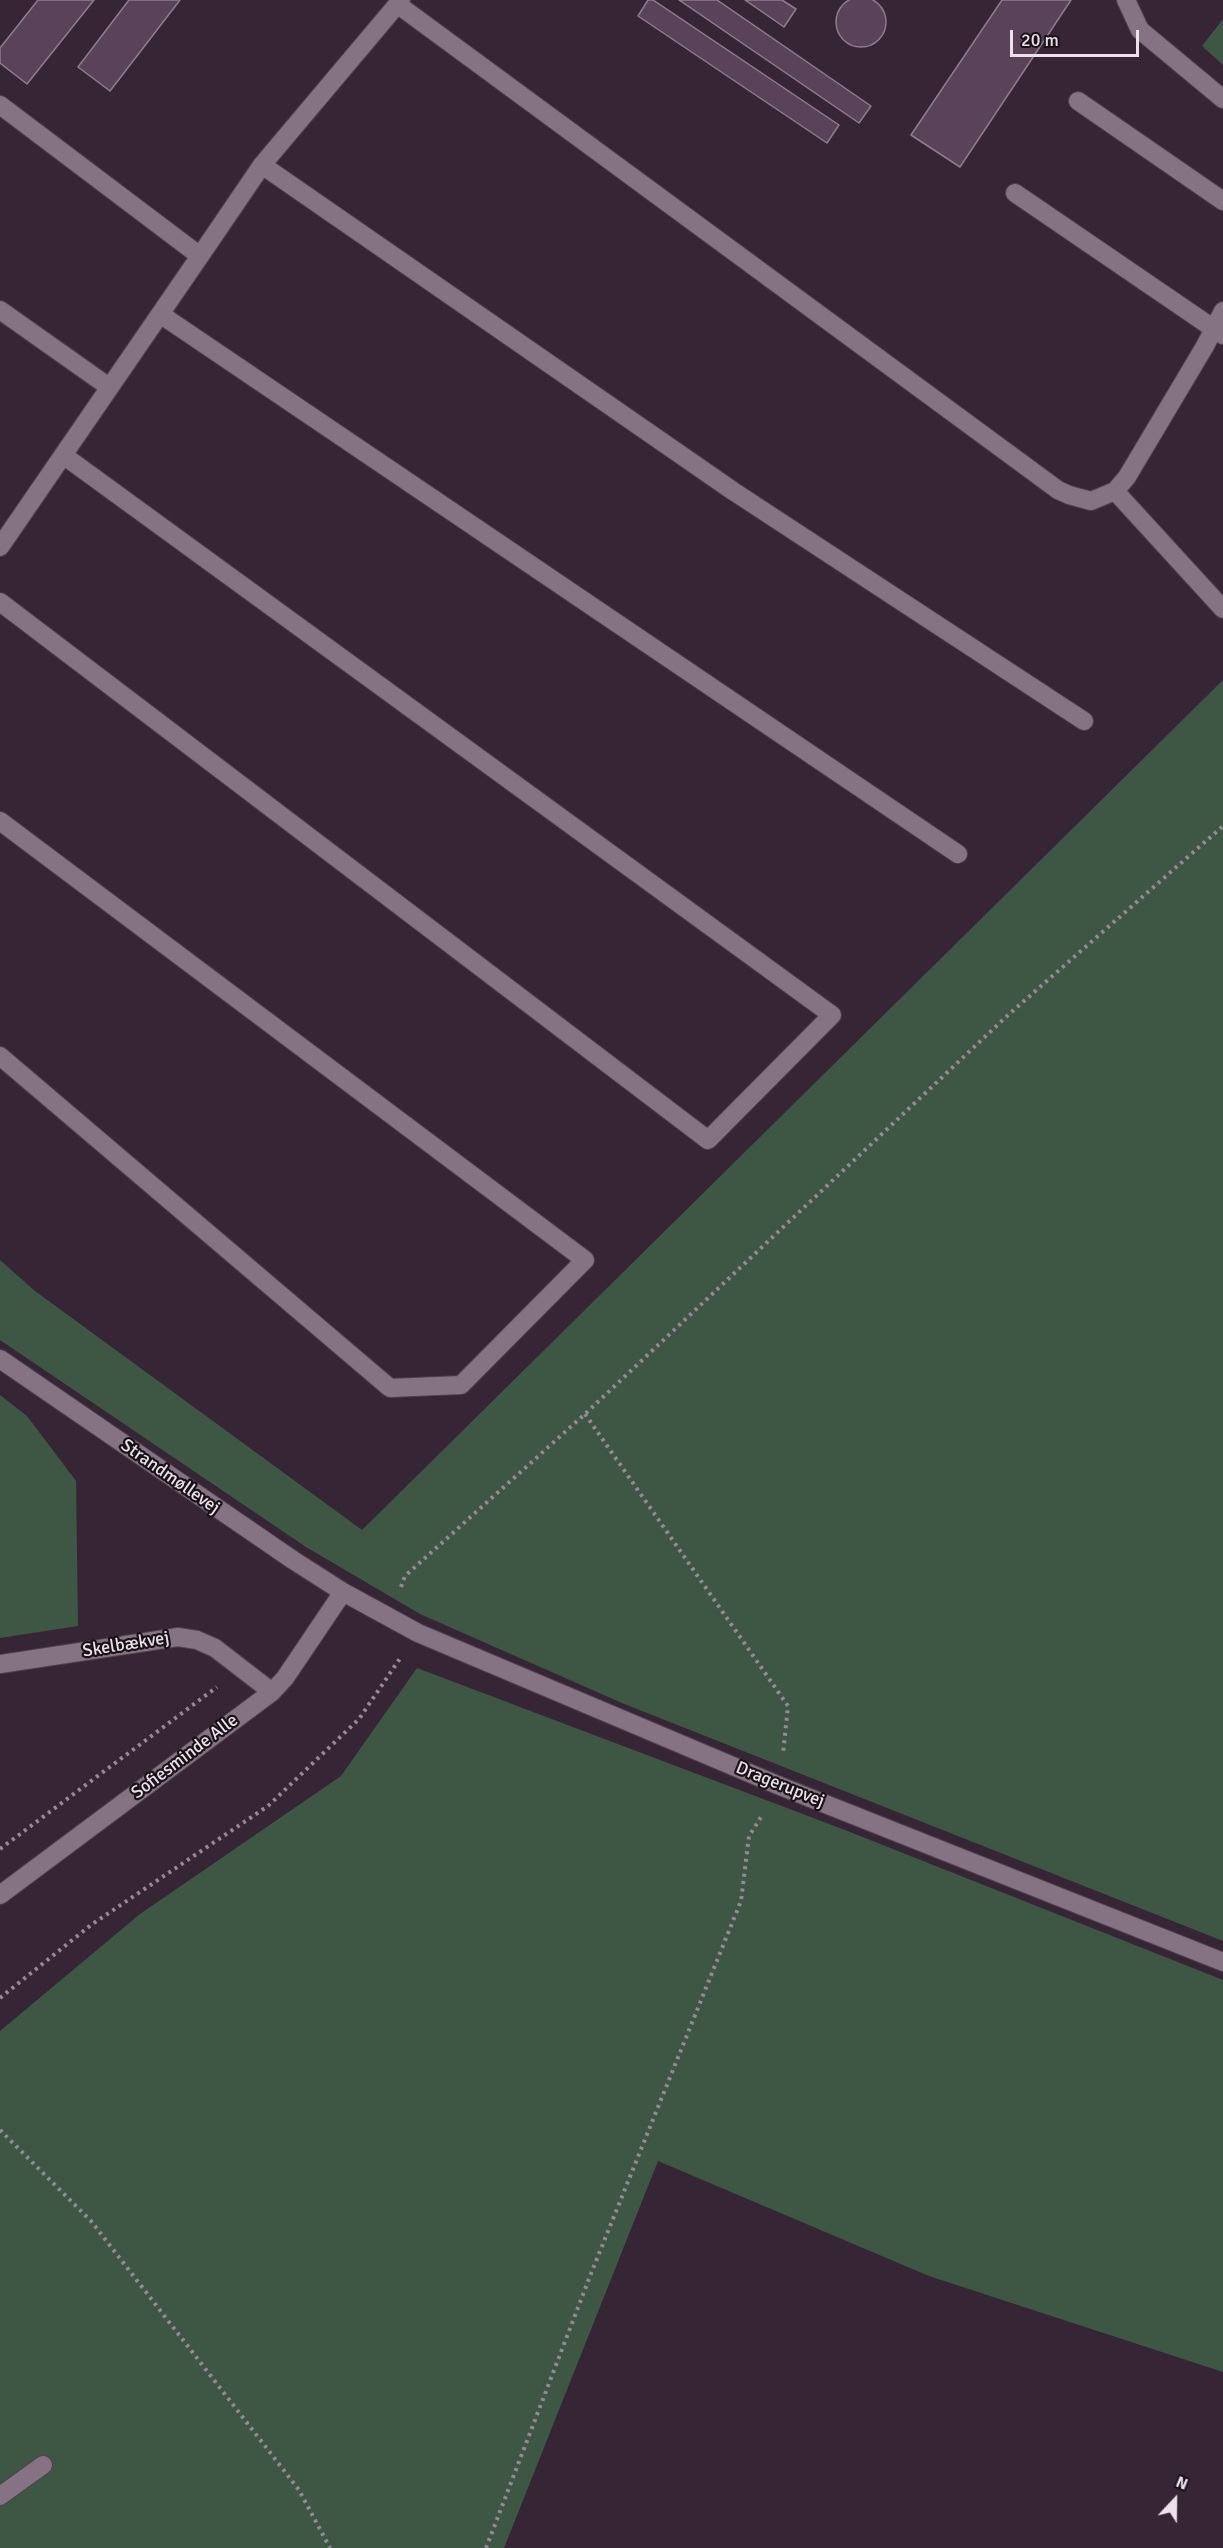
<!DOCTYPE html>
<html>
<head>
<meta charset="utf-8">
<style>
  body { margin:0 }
  #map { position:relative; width:1223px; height:2548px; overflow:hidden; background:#362635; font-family:Signika,sans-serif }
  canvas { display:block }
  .north { position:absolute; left:1145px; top:2470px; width:60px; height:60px; -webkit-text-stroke:4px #191219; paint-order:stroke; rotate:22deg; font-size:16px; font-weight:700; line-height:24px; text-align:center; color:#ece1eb }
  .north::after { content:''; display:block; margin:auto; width:21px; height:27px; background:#ece1eb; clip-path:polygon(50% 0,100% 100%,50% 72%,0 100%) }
  .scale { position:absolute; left:1010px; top:30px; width:129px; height:27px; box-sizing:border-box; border:3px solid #ece1eb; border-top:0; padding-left:8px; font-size:18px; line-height:21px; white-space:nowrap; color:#ece1eb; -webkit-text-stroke:4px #191219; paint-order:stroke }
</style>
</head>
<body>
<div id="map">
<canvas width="1223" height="2548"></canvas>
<div class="north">N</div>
<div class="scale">20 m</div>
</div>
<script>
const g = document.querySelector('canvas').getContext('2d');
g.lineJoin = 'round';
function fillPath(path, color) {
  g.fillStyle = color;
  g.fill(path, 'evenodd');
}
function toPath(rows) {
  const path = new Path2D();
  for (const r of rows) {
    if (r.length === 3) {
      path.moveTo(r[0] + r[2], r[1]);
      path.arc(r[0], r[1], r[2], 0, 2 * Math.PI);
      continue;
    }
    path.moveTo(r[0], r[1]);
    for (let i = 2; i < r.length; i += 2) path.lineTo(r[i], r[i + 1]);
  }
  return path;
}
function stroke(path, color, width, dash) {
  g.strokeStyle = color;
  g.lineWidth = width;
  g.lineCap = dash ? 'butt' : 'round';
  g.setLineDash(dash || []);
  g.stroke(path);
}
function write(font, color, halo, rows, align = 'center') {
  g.font = font + ' Signika,sans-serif';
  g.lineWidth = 4.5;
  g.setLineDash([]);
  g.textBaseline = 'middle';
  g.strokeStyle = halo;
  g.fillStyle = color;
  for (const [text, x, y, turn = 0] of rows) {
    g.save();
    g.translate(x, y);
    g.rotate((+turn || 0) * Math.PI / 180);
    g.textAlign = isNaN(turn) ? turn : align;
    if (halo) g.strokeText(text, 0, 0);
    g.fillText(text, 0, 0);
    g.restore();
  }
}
const green = toPath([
  [1223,19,1223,65,1202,46],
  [1223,680,1223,1941,622,1703,420,1614,306,1547,0,1340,0,1260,35,1291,362,1530],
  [0,1395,27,1416,76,1481,78,1626,0,1638],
  [417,1668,845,1830,1223,1980,1223,2372,929,2276,658,2161,504,2548,0,2548,0,2031,140,1914,341,1776]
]);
const building = toPath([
  [861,22,25],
  [38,0,94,0,27,84,0,63,0,48,38,0],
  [129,0,180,0,110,91,78,67,129,0],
  [648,0,653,0,839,125,827,143,638,16,648,0],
  [679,0,717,0,871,106,859,123,679,0],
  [745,0,782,0,796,9,784,27,745,0],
  [1002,0,1071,0,960,167,911,135,1002,0]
]);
const path = toPath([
  [585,1414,788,1706,783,1754],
  [401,1587,405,1576,585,1414,1007,1016,1223,826],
  [0,1849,217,1687],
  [0,1998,91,1925,268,1806,359,1719,401,1657],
  [0,2130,91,2221,299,2490,330,2548],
  [486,2548,592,2271,741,1901,749,1836,763,1814]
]);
const lane = toPath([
  [1126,0,1140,30,1223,99],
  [397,4,1058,490,1069,495,1091,501,1115,491,1127,477,1205,346,1223,311],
  [1078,101,1223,201],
  [0,105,200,256,0,547],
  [262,165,401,0],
  [1015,193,1223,335],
  [200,256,262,165,733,491,1084,721],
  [0,310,109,387],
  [160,314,958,854],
  [1115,491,1223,609],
  [0,602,708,1140,832,1015,63,455],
  [0,821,585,1260,461,1385,390,1388,0,1056],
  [0,2496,43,2465]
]);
const street = toPath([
  [0,1359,293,1560,343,1592,418,1633,780,1786,1223,1962],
  [0,1664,178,1637,197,1640,215,1648,272,1692],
  [0,1895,272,1692,285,1678,343,1592]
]);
const streetNames = [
  ["Strandmøllevej",170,1477,35],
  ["Skelbækvej",126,1645,-9],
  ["Sofiesminde Alle",185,1757,-37],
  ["Dragerupvej",780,1785,22]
];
fillPath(green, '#3e5745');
fillPath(building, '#5a4359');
stroke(building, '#8f7c8e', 1.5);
stroke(lane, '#4f414e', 20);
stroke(street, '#4f414e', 20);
stroke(path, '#968995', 4, [3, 4.5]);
stroke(lane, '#857384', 18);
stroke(street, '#857384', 18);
write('18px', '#ece1eb', '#191219', streetNames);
</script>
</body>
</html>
